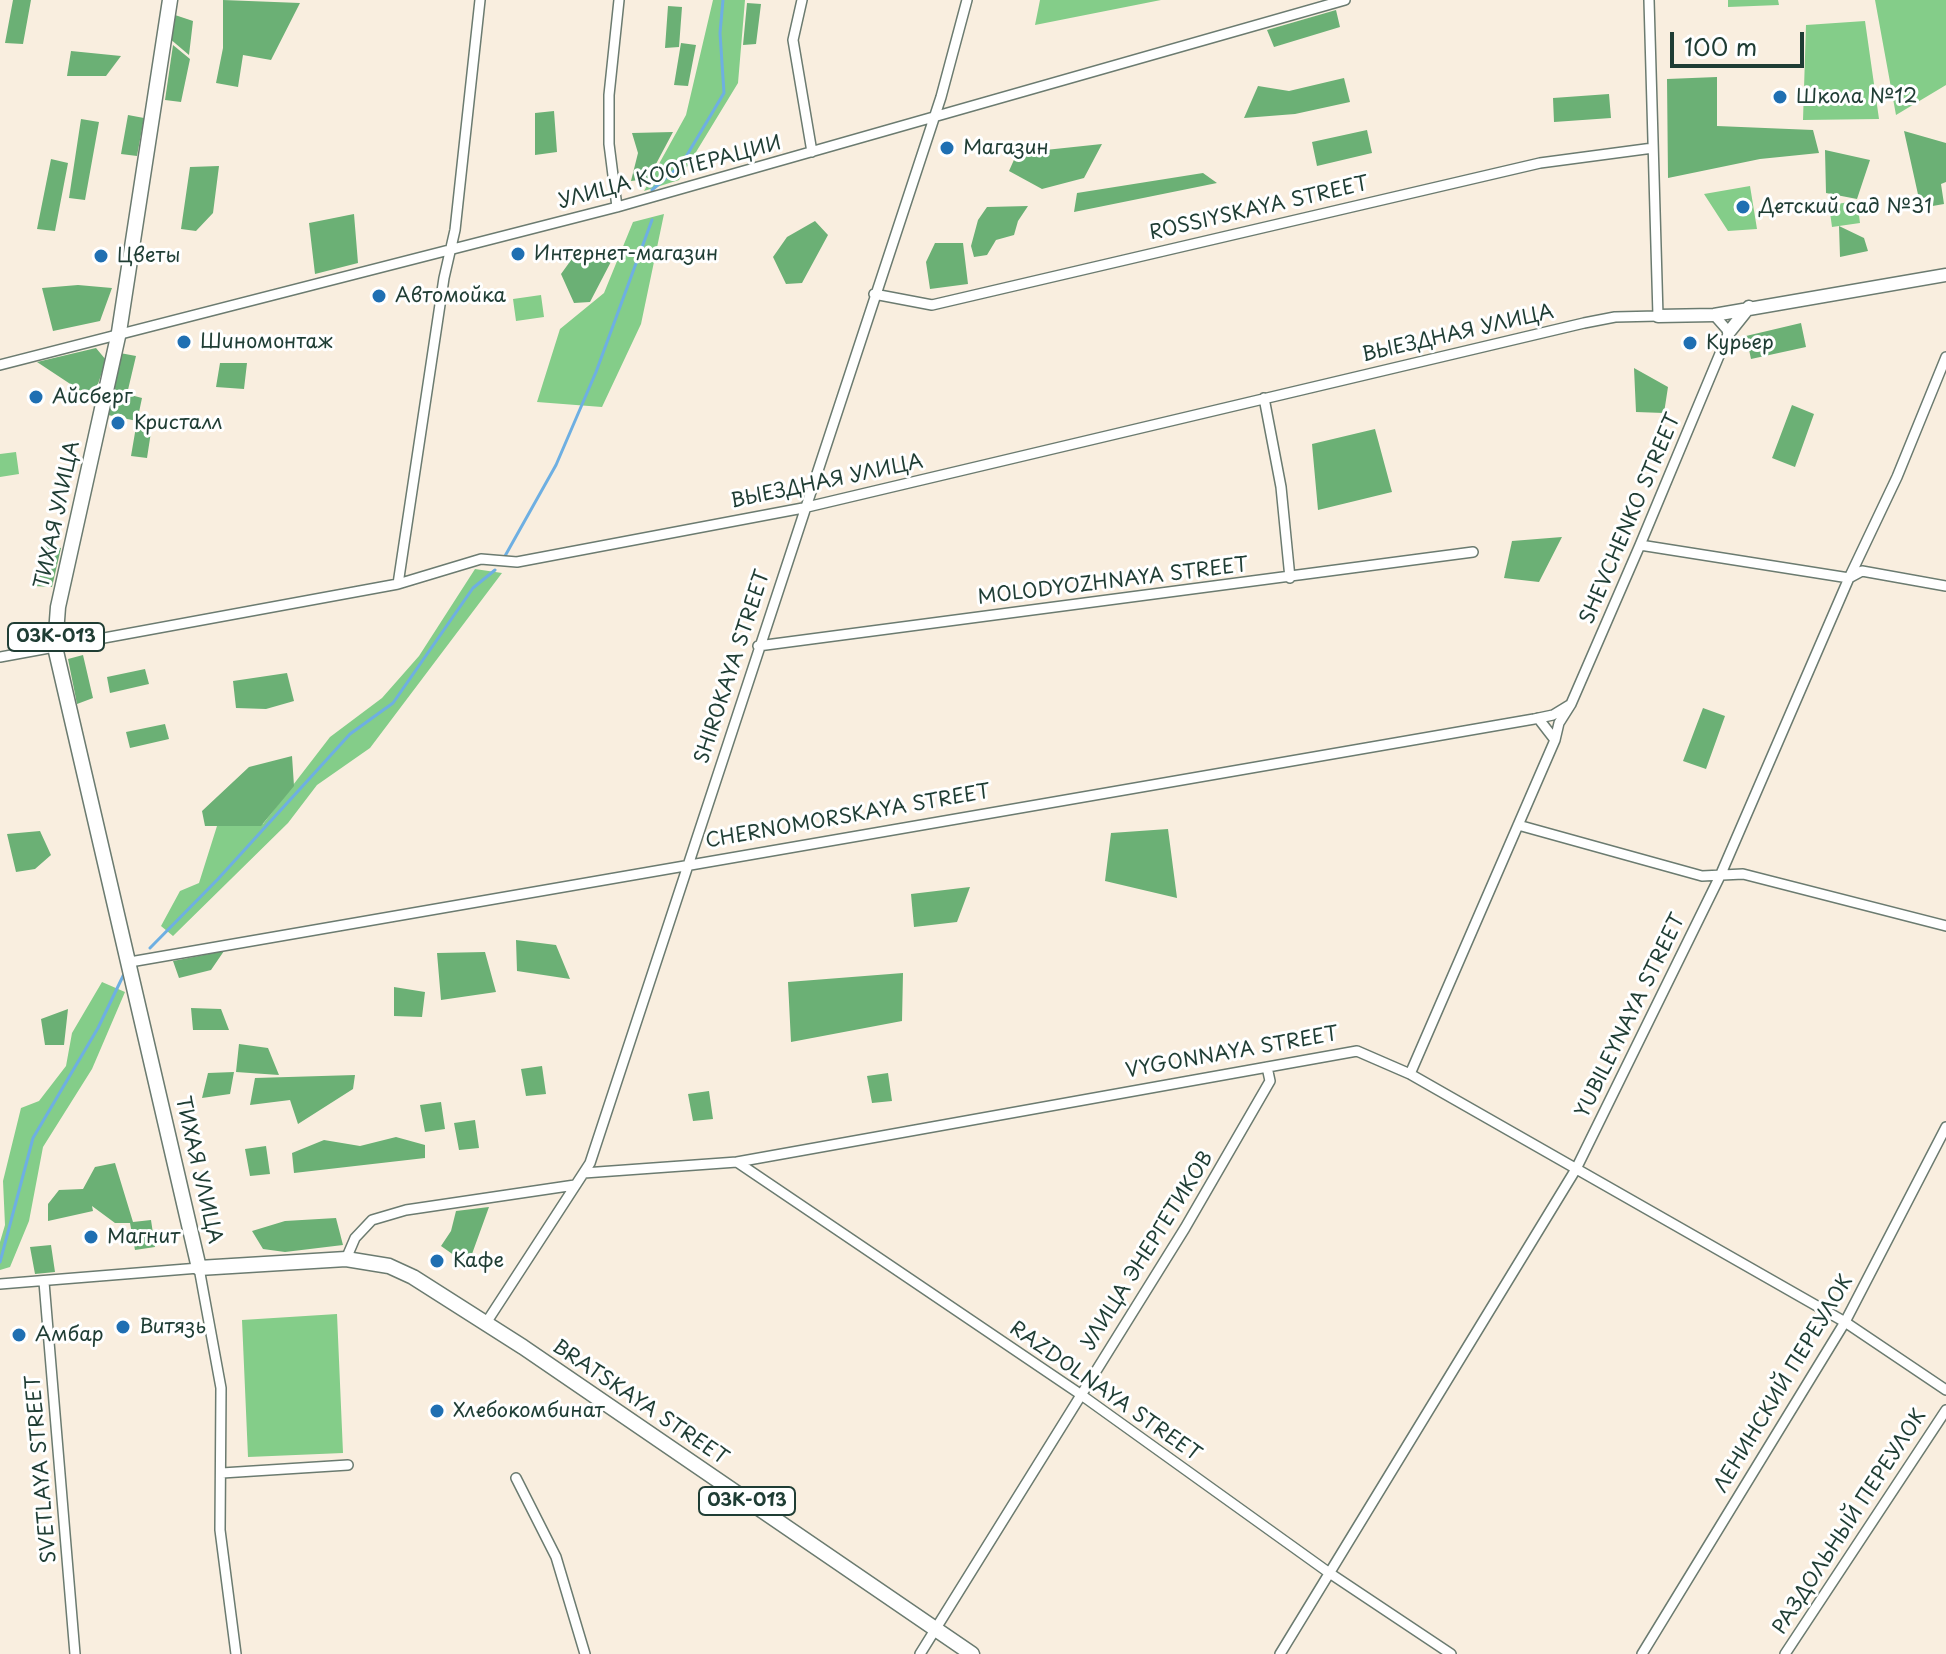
<!DOCTYPE html>
<html>
<head>
<meta charset="utf-8">
<style>
  body { margin:0 }
  #map { position:relative; width:1946px; height:1654px; overflow:hidden; background:#f9eedf; font-family:"Playpen Sans",sans-serif }
  canvas { display:block }
  .scale { position:absolute; left:1670px; top:32px; width:134px; height:36px; box-sizing:border-box; border:4px solid #1f3d34; border-top:0; padding-left:10px; font-size:24px; line-height:28px; white-space:nowrap; color:#1f3d34; -webkit-text-stroke:6px #fff; paint-order:stroke }
</style>
</head>
<body>
<div id="map">
<canvas width="1946" height="1654"></canvas>
<div class="scale">100 m</div>
</div>
<script>
const g = document.querySelector('canvas').getContext('2d');
g.lineJoin = 'round';
function fillPath(path, color) {
  g.fillStyle = color;
  g.fill(path, 'evenodd');
}
function toPath(rows) {
  const path = new Path2D();
  for (const r of rows) {
    path.moveTo(r[0], r[1]);
    for (let i = 2; i < r.length; i += 2) path.lineTo(r[i], r[i + 1]);
  }
  return path;
}
function stroke(path, color, width, dash) {
  g.strokeStyle = color;
  g.lineWidth = width;
  g.lineCap = dash ? 'butt' : 'round';
  g.setLineDash(dash || []);
  g.stroke(path);
}
function write(font, color, halo, rows, align = 'center') {
  g.font = font + ' "Playpen Sans",sans-serif';
  g.lineWidth = 6;
  g.setLineDash([]);
  g.textBaseline = 'middle';
  g.strokeStyle = halo;
  g.fillStyle = color;
  for (const [text, x, y, turn = 0] of rows) {
    g.save();
    g.translate(x, y);
    g.rotate((+turn || 0) * Math.PI / 180);
    g.textAlign = isNaN(turn) ? turn : align;
    if (halo) g.strokeText(text, 0, 0);
    g.fillText(text, 0, 0);
    g.restore();
  }
}
const green = toPath([
  [713,0,745,0,738,83,679,180,644,191,686,115],
  [1040,0,1161,0,1035,25],
  [1728,0,1778,0,1779,5,1728,7],
  [1875,0,1946,0,1946,85,1896,115],
  [1865,21,1879,119,1803,120,1806,25],
  [1750,186,1757,229,1728,231,1704,194],
  [1857,201,1860,223,1832,227,1829,205],
  [664,214,641,324,602,407,537,402,560,329,604,293,633,222],
  [541,295,544,317,516,321,513,299],
  [16,452,19,474,0,477,0,454],
  [475,569,502,573,370,748,317,785,288,823,173,936,161,926,180,891,199,883,217,826,263,824,330,737,382,698,419,656],
  [102,982,125,992,92,1069,43,1147,29,1221,10,1267,0,1270,0,1242,5,1225,3,1181,21,1108,39,1101,66,1066,72,1033],
  [337,1314,343,1453,248,1457,242,1320]
]);
const forest = toPath([
  [13,0,31,0,23,44,5,43],
  [223,0,300,3,271,60,243,55,238,87,216,83,223,48],
  [747,3,761,4,756,44,743,45],
  [668,6,682,7,679,47,665,48],
  [1336,10,1340,27,1274,47,1267,30],
  [172,14,193,21,189,55,169,38],
  [681,43,696,45,688,86,674,85],
  [173,45,190,59,181,102,165,100],
  [71,51,121,56,106,76,67,76],
  [1717,77,1717,126,1813,130,1819,153,1760,159,1668,178,1667,79],
  [1344,78,1350,102,1295,114,1244,118,1258,86,1289,91],
  [1609,94,1611,118,1554,122,1553,98],
  [554,111,557,152,535,155,535,113],
  [128,115,144,118,137,156,121,154],
  [81,119,99,122,85,200,69,198],
  [1367,130,1372,153,1317,166,1312,142],
  [1904,131,1946,143,1946,182,1941,184,1944,204,1921,208],
  [673,132,648,179,631,181,638,153,632,133],
  [1102,144,1084,178,1042,189,1009,171,1017,153],
  [1825,150,1870,160,1857,199,1826,193],
  [51,159,68,163,55,231,37,229],
  [219,166,213,213,196,231,181,229,190,167],
  [1203,173,1217,183,1074,212,1077,193],
  [1028,206,1018,221,1014,235,996,240,987,255,974,257,971,246,978,220,987,207],
  [354,214,358,263,315,274,309,223],
  [815,221,828,235,802,283,786,284,773,257,787,237],
  [1839,226,1864,238,1868,251,1840,257],
  [935,243,963,243,968,284,930,289,926,262],
  [615,254,590,302,574,303,561,274,574,256],
  [78,285,112,288,100,321,53,331,42,288],
  [1801,323,1806,347,1751,359,1746,336],
  [96,348,106,360,93,399,37,362],
  [120,353,136,356,127,394,142,398,138,417,153,419,147,458,131,456,137,421,108,415],
  [220,363,247,363,244,389,216,387],
  [1634,368,1668,387,1664,413,1636,412],
  [1792,405,1814,414,1795,467,1772,458],
  [1375,429,1392,492,1318,510,1312,444],
  [1562,537,1539,582,1504,578,1512,541],
  [46,545,61,548,52,587,34,586],
  [83,655,93,698,77,704,68,659],
  [145,669,149,684,110,693,107,677],
  [287,673,294,701,266,709,236,708,233,681],
  [1703,708,1725,716,1706,769,1683,761],
  [165,724,169,739,130,748,126,732],
  [292,756,294,786,261,826,205,826,202,811,249,767],
  [1168,829,1177,898,1105,881,1111,833],
  [40,831,51,855,35,869,16,872,7,834],
  [970,887,957,922,914,927,911,894],
  [516,940,556,945,570,979,517,971],
  [224,951,211,970,179,978,173,961],
  [485,952,496,992,441,1000,437,953],
  [903,973,902,1021,791,1042,788,982],
  [394,987,425,992,422,1017,394,1016],
  [191,1008,221,1009,229,1030,193,1030],
  [68,1009,64,1045,45,1045,41,1019],
  [239,1044,268,1048,279,1075,236,1072],
  [542,1066,546,1094,526,1096,521,1069],
  [234,1072,230,1094,202,1098,208,1073],
  [888,1073,892,1101,872,1103,867,1076],
  [355,1075,353,1089,298,1124,290,1100,250,1105,255,1078],
  [709,1091,713,1119,693,1121,688,1094],
  [441,1102,445,1129,425,1132,420,1105],
  [475,1120,479,1148,459,1150,454,1123],
  [396,1137,425,1145,425,1158,294,1173,292,1153,324,1140,360,1146],
  [266,1146,270,1174,250,1176,245,1149],
  [115,1163,133,1222,151,1220,155,1247,135,1250,130,1223,115,1223,92,1206,93,1211,48,1221,48,1204,59,1190,83,1189,95,1167],
  [489,1207,468,1265,441,1246,451,1231,456,1211],
  [336,1218,343,1245,285,1252,263,1249,252,1231,285,1221],
  [51,1245,55,1272,35,1274,30,1247]
]);
const stream = toPath([
  [652,190,681,165,724,93,720,33,723,0],
  [505,556,556,465,596,372,652,220],
  [150,948,218,879,350,734,393,703,473,588,495,570],
  [0,1262,33,1138,98,1028,124,974]
]);
const minor = toPath([
  [802,0,793,40,812,152],
  [617,207,609,144,609,95,619,0],
  [874,294,932,305,1540,163,1653,148],
  [0,365,617,207,1345,0],
  [1264,398,1281,487,1290,578],
  [1640,545,1849,578,1862,571,1946,586],
  [398,584,444,278,455,230,480,0],
  [758,646,1473,552],
  [0,657,398,584,481,559,517,562,803,508,1584,323,1615,317,1658,316,1649,0],
  [1555,740,1559,723,1571,704,1640,545,1729,332,1714,315],
  [1518,825,1702,876,1743,874,1946,926],
  [130,962,1534,719,1553,715,1571,704],
  [1410,1074,1555,740,1538,718],
  [737,1162,1080,1394,1328,1572,1451,1654],
  [584,1173,737,1162,1357,1051,1410,1074,1845,1322,1946,1390],
  [346,1259,355,1238,372,1220,406,1210,575,1185],
  [44,1282,75,1654],
  [0,1284,199,1268,221,1388,220,1530,236,1654],
  [486,1323,590,1163,941,97,967,0],
  [222,1473,348,1465],
  [516,1478,556,1557,585,1654],
  [920,1654,1185,1228,1270,1081,1267,1067],
  [1280,1654,1576,1169,1720,876,1849,578,1897,477,1946,357],
  [1642,1654,1845,1322,1946,1127],
  [1785,1654,1946,1410]
]);
const tertiary = toPath([
  [1658,316,1714,315,1946,275],
  [1729,332,1749,307]
]);
const primary = toPath([
  [170,0,119,332,58,607,55,647,199,1268,346,1259,389,1266,413,1277,523,1347,972,1654]
]);
const markers = [
  [1780,97,8,"#1f6fb2"],
  [947,148,8,"#1f6fb2"],
  [1743,207,8,"#1f6fb2"],
  [518,254,8,"#1f6fb2"],
  [101,256,8,"#1f6fb2"],
  [379,296,8,"#1f6fb2"],
  [184,342,8,"#1f6fb2"],
  [1690,343,8,"#1f6fb2"],
  [36,397,8,"#1f6fb2"],
  [118,423,8,"#1f6fb2"],
  [91,1237,8,"#1f6fb2"],
  [437,1261,8,"#1f6fb2"],
  [123,1327,8,"#1f6fb2"],
  [19,1335,8,"#1f6fb2"],
  [437,1411,8,"#1f6fb2"]
];
const shields = [
  [56,637,96],
  [747,1501,96]
];
const shieldNames = [
  ["03К-013",56,637],
  ["03К-013",747,1501]
];
const poiNames = [
  ["Школа №12",1796,97],
  ["Магазин",963,148],
  ["Детский сад №31",1759,207],
  ["Интернет-магазин",534,254],
  ["Цветы",117,256],
  ["Автомойка",395,296],
  ["Шиномонтаж",200,342],
  ["Курьер",1706,343],
  ["Айсберг",52,397],
  ["Кристалл",134,423],
  ["Магнит",107,1237],
  ["Кафе",453,1261],
  ["Витязь",139,1327],
  ["Амбар",35,1335],
  ["Хлебокомбинат",453,1411]
];
const streetNames = [
  ["УЛИЦА КООПЕРАЦИИ",670,173,-15],
  ["ROSSIYSKAYA STREET",1259,209,-13],
  ["ВЫЕЗДНАЯ УЛИЦА",1458,334,-13],
  ["ВЫЕЗДНАЯ УЛИЦА",827,482,-12],
  ["ТИХАЯ УЛИЦА",58,515,-78],
  ["SHEVCHENKO STREET",1631,519,-67],
  ["MOLODYOZHNAYA STREET",1113,582,-7],
  ["SHIROKAYA STREET",733,667,-72],
  ["CHERNOMORSKAYA STREET",848,817,-10],
  ["YUBILEYNAYA STREET",1631,1016,-64],
  ["VYGONNAYA STREET",1232,1053,-10],
  ["ТИХАЯ УЛИЦА",198,1170,77],
  ["УЛИЦА ЭНЕРГЕТИКОВ",1148,1251,-58],
  ["ЛЕНИНСКИЙ ПЕРЕУЛОК",1784,1384,-59],
  ["RAZDOLNAYA STREET",1105,1392,35],
  ["BRATSKAYA STREET",640,1403,34],
  ["SVETLAYA STREET",42,1469,-95],
  ["РАЗДОЛЬНЫЙ ПЕРЕУЛОК",1850,1522,-57]
];
fillPath(green, '#84cd89');
fillPath(forest, '#6bb075');
stroke(stream, '#6eafe2', 3);
stroke(minor, '#6b7b70', 12);
stroke(tertiary, '#6b7b70', 15);
stroke(primary, '#6b7b70', 17);
stroke(minor, '#fff', 9);
stroke(tertiary, '#fff', 12);
stroke(primary, '#fff', 14);
for (const [x, y, r, color] of markers) {
  const dot = new Path2D();
  dot.arc(x, y, r, 0, 2 * Math.PI);
  g.fillStyle = color;
  g.fill(dot);
  stroke(dot, '#fff', 3);
}
for (const [x, y, w] of shields) {
  const box = new Path2D();
  box.roundRect(x - w / 2, y - 14, w, 28, 6);
  g.fillStyle = '#fff';
  g.fill(box);
  stroke(box, '#1f3d34', 2);
}
write('bold 18px', '#1f3d34', null, shieldNames);
write('20px', '#1f3d34', '#fff', poiNames, 'left');
write('20px', '#1f3d34', '#fff', streetNames);
</script>
</body>
</html>
